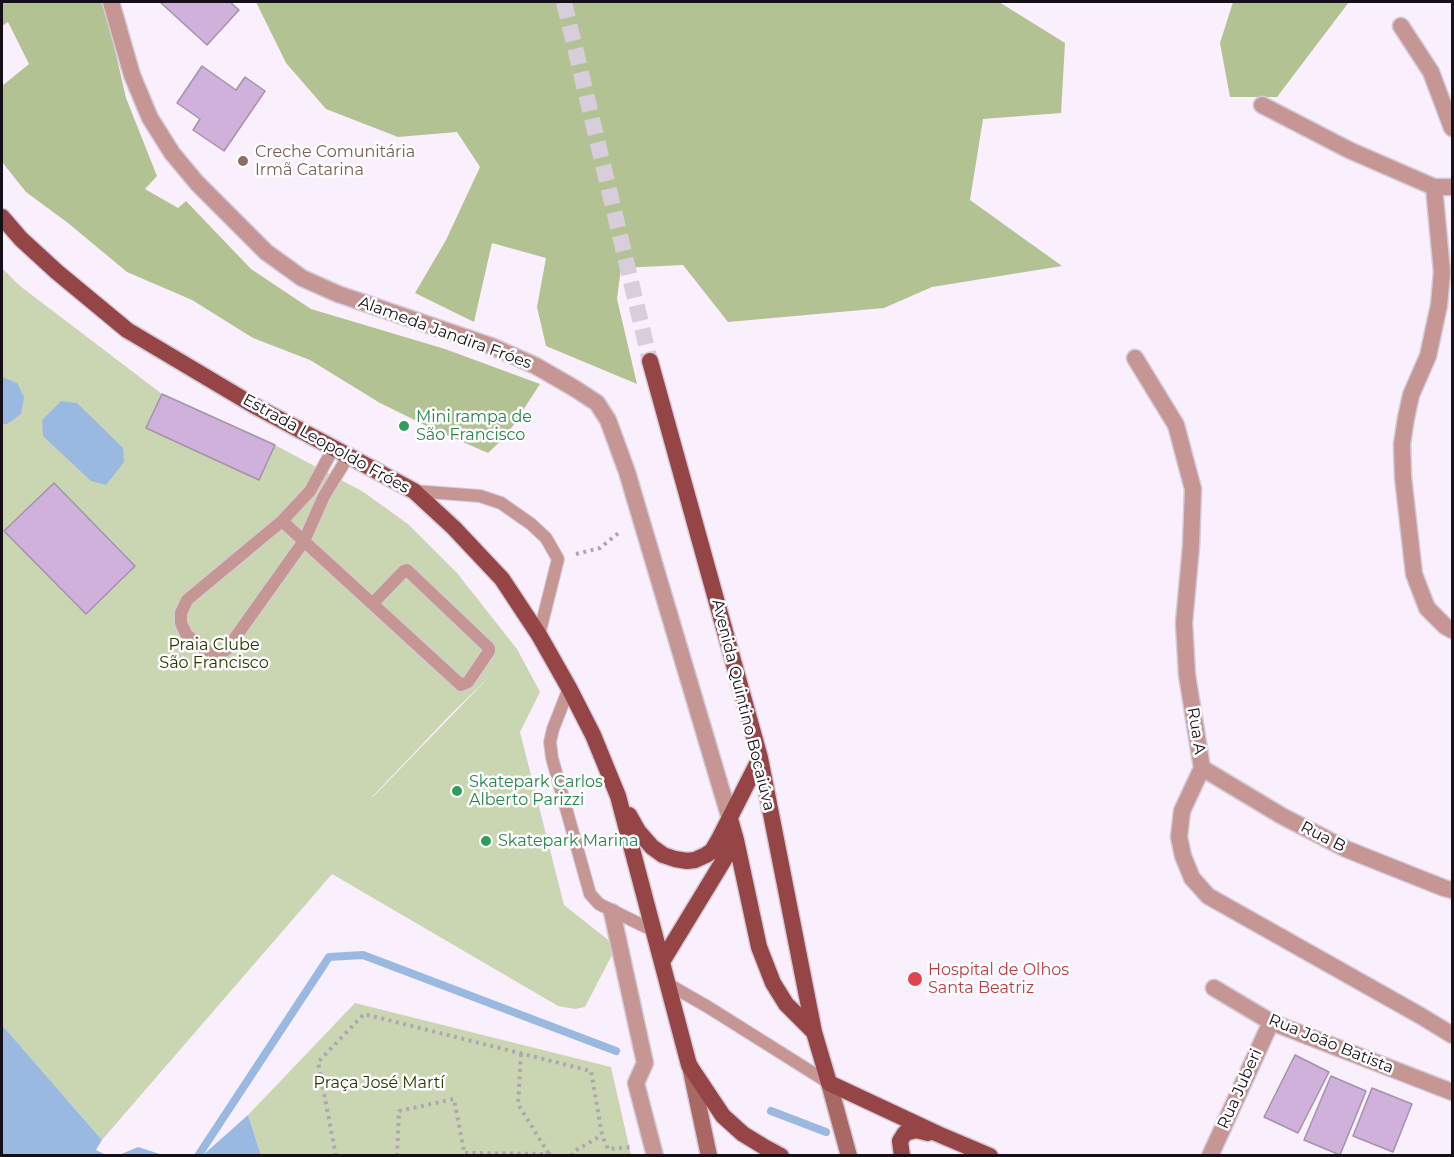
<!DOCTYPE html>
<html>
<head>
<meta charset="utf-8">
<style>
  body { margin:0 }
  #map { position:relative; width:1454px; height:1157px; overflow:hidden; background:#faeffd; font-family:Montserrat,sans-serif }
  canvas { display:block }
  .frame { position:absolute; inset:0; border:3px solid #150f17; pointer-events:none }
</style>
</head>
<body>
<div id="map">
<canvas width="1454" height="1157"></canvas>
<div class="frame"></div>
</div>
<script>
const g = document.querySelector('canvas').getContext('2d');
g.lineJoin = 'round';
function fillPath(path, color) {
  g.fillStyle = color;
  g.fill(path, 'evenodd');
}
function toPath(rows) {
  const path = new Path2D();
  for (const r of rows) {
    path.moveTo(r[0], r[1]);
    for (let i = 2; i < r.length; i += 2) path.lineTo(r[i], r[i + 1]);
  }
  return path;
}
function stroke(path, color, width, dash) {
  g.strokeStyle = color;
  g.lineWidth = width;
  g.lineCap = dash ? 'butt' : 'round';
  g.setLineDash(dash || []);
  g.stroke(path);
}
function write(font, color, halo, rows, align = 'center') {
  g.font = font + ' Montserrat,sans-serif';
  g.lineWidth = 5;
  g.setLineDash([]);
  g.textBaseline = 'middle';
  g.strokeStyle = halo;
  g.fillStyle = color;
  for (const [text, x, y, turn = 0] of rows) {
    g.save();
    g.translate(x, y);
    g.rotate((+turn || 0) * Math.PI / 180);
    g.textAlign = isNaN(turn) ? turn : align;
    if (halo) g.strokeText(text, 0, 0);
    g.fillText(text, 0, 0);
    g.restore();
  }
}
const green = toPath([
  [2,268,20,286,162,394,275,445,335,477,362,491,408,524,457,573,517,649,540,692,520,732,564,905,612,943,612,955,585,1007,575,1009,558,1006,332,874,102,1140,2,1025],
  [491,675,373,797,372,797,451,714],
  [355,1003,611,1067,631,1155,261,1155,248,1115]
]);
const forest = toPath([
  [2,2,104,2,126,98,157,176,145,189,178,208,186,201,251,269,311,309,445,349,540,384,507,435,488,453,433,429,380,403,310,360,253,338,192,300,127,272,68,223,26,192,2,162,2,86,29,64,8,22,2,26],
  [256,2,999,2,1065,43,1061,113,983,119,970,200,1062,266,932,287,884,308,728,322,683,265,621,268,617,299,637,384,546,346,537,307,546,258,492,243,474,322,415,293,446,240,480,167,457,132,398,137,326,109,286,63],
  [1233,2,1349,2,1277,97,1230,97,1220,43]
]);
const water = toPath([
  [2,377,17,383,24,397,21,414,7,424,2,424],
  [61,401,77,403,123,448,124,462,106,485,91,481,43,436,42,420],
  [2,1025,102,1140,96,1150,106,1155,2,1155],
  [248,1115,261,1155,203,1155],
  [138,1147,163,1155,119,1155]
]);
const stream = toPath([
  [771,1111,826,1132],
  [198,1156,329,957,363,955,616,1051]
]);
const building = toPath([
  [160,2,230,2,239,10,207,45,160,2],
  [202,66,236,90,245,77,265,91,224,151,193,130,200,119,177,103,202,66],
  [162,394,275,445,259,480,146,428,162,394],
  [54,483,135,566,86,614,4,531,54,483],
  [1295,1055,1329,1072,1298,1133,1264,1117,1295,1055],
  [1331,1076,1366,1091,1340,1155,1304,1140,1331,1076],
  [1372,1088,1412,1104,1393,1152,1353,1136,1372,1088]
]);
const primaryTunnel = toPath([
  [564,2,650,361]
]);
const path = toPath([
  [576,554,600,548,621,531],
  [521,1054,518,1104,550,1156],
  [465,1153,550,1154,554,1156],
  [336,1156,318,1062,364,1014,591,1071,602,1135,608,1149,631,1147],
  [397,1156,399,1111,454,1099,465,1156],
  [572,1156,573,1152,602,1135]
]);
const service = toPath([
  [334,447,310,491,282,521,187,600,181,613,181,623,186,634,204,649,213,653,221,653,227,649,304,541,324,496,349,455],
  [414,491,480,496,501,503,531,524,546,538,558,559,539,635],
  [282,521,461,685,468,682,489,651,489,648,407,570,404,571,373,603],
  [569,688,553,729,550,742,552,758,590,894,599,904,654,931],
  [668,984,708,1007,829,1083]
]);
const pedestrian = toPath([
  [612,912,645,1063,636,1083,655,1156]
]);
const minor = toPath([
  [111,2,132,75,150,118,172,153,197,183,266,252,302,278,338,294,491,346,536,366,574,388,597,403,608,420,627,472,730,819],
  [1401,26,1431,72,1452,128],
  [1262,105,1349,150,1434,187,1452,187],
  [1434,187,1442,272,1439,305,1428,356,1411,395,1406,418,1402,444,1403,477,1414,574,1427,608,1445,626,1452,630],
  [1135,358,1176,425,1193,489,1191,546,1184,623,1187,675,1202,768,1182,811,1179,837,1183,856,1192,878,1208,896,1421,1016,1452,1035],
  [1202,768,1282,816,1346,849,1444,888,1452,890],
  [1214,988,1271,1022,1452,1092],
  [1210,1156,1271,1022]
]);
const secondary = toPath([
  [690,1066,709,1156],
  [829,1083,849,1156]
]);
const primary = toPath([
  [2,217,21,239,57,272,127,330,253,405,414,491,454,528,502,579,539,635,569,688,593,735,618,796,689,1065,723,1116,743,1134,766,1148,781,1156],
  [650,361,760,758,814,1032,829,1083,938,1134,990,1156],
  [629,815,638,831,652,847,663,855,675,859,687,861,695,860,706,855,712,851,719,839,760,758],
  [730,819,736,840,759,947,773,983,786,1004,814,1032],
  [663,960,736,840],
  [902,1156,900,1141,905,1133,916,1130,928,1133]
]);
const markers = [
  [243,161,6,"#8d6e63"],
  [404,426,6,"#2e9e5b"],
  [457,791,6,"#2e9e5b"],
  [486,841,6,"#2e9e5b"],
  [915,979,8,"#e0444e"]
];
const educationNames = [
  ["Creche Comunitária",255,152],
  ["Irmã Catarina",255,170]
];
const streetNames = [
  ["Alameda Jandira Fróes",445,333,20],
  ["Estrada Leopoldo Fróes",326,444,29],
  ["Avenida Quintino Bocaiúva",743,705,76],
  ["Rua A",1196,731,81],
  ["Rua B",1323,837,27],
  ["Rua João Batista",1331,1044,22],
  ["Rua Juberi",1240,1089,-66]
];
const leisureNames = [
  ["Mini rampa de",416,417],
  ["São Francisco",416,435],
  ["Skatepark Carlos",469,782],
  ["Alberto Parizzi",469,800],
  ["Skatepark Marina",498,841]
];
const parkNames = [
  ["Praia Clube",214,645],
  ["São Francisco",214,663],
  ["Praça José Martí",379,1083]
];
const healthNames = [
  ["Hospital de Olhos",928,970],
  ["Santa Beatriz",928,988]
];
fillPath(green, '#cad6b1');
fillPath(forest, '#b3c293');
fillPath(water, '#99b9e1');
stroke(stream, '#99b9e1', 8);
fillPath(building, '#d0b1db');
stroke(building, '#a393a9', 1.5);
stroke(primaryTunnel, '#d8cdda', 16, [16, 8]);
stroke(service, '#d5cbd8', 14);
stroke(pedestrian, '#d5cbd8', 19);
stroke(minor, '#d5cbd8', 19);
stroke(secondary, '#d5cbd8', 19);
stroke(primary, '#d5cbd8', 19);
stroke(path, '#afa6b2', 4, [3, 4.5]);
stroke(service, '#c59693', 12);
stroke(pedestrian, '#c59693', 16);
stroke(minor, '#c59693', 16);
stroke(secondary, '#aa6865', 16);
stroke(primary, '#954545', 16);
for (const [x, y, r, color] of markers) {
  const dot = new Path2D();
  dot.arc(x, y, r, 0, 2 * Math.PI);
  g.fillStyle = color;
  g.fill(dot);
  stroke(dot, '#fff', 2);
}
write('16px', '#785e54', '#fff', educationNames, 'left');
write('16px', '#150f17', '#fff', streetNames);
write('16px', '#27864d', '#fff', leisureNames, 'left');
write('16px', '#2a3700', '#fff', parkNames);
write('16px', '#be3a42', '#fff', healthNames, 'left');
</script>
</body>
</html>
